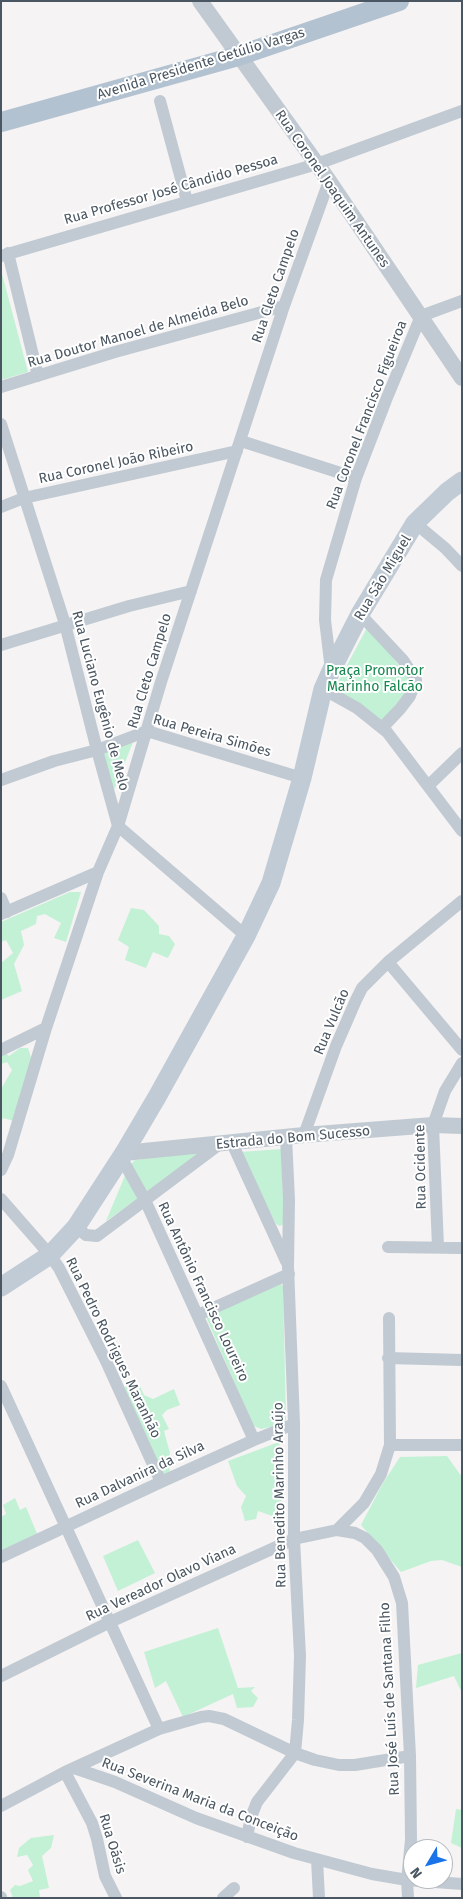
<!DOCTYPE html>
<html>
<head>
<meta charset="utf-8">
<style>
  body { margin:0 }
  #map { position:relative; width:463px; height:1899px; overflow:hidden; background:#f5f3f3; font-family:"Fira Sans",sans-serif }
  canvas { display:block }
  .frame { position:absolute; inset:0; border:2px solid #4a5661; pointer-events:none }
  .north { position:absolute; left:403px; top:1839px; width:50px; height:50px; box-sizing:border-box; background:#fff; border:1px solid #b7bbc0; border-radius:50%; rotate:233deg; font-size:14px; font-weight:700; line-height:20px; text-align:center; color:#4a5661 }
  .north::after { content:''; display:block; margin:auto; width:18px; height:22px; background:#1a73e8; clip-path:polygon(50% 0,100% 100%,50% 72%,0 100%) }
</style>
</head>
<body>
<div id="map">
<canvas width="463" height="1899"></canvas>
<div class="frame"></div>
<div class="north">N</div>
</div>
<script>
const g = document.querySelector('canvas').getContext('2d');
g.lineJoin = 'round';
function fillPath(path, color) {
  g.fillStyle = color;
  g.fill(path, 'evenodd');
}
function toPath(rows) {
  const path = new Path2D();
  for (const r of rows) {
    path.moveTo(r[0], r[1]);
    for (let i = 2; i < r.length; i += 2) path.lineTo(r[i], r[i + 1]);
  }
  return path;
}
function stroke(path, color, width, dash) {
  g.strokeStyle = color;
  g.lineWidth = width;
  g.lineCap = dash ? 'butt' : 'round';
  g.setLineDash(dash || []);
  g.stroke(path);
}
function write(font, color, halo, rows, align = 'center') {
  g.font = font + ' "Fira Sans",sans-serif';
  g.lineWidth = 4;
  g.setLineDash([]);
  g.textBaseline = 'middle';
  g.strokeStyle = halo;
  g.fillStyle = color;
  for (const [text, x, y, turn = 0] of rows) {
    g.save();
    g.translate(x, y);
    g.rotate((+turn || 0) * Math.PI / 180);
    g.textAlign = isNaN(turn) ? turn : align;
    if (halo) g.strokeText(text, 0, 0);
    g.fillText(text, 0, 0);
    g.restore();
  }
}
const green = toPath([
  [1,270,28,372,1,380],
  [368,626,413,683,382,722,333,691],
  [135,737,110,800,101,747],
  [70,892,81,892,66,942,54,938,61,923,45,914,37,916,36,924,21,931,24,945,14,964,22,991,1,1000,1,963,13,953,6,940,1,942,1,922],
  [131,908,144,910,159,926,159,934,169,936,175,944,168,958,153,952,146,968,125,960,129,947,118,940],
  [20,1048,28,1048,34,1067,14,1121,3,1118,1,1122,1,1089,12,1070,7,1062,1,1064,1,1055,5,1053,9,1056],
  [281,1149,284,1224,280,1226,276,1224,240,1152],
  [202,1152,198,1156,106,1221,129,1166,135,1160],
  [281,1284,283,1286,286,1420,275,1426,261,1429,254,1426,251,1421,206,1317],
  [129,1383,140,1386,144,1395,153,1399,174,1389,180,1405,167,1410,162,1415,169,1429,164,1431,170,1453,168,1463,170,1471,166,1476,162,1475,124,1388],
  [279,1442,283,1455,281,1519,258,1511,256,1519,245,1521,241,1507,246,1496,237,1486,228,1461],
  [447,1456,462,1477,462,1567,442,1560,431,1561,401,1572,361,1525,383,1483,400,1457],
  [15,1498,20,1510,26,1507,38,1536,1,1553,1,1517,6,1514,3,1505],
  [138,1540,155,1573,118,1591,103,1556],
  [218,1628,238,1688,255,1687,251,1691,258,1698,253,1707,237,1708,233,1694,183,1717,166,1681,155,1688,144,1652],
  [462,1653,462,1693,454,1676,416,1688,418,1665],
  [456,1809,462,1810,462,1848,451,1843],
  [54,1835,51,1848,42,1856,49,1888,39,1890,40,1898,13,1898,10,1890,15,1885,20,1886,33,1881,28,1870,33,1865,27,1855,17,1857,19,1848,31,1838]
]);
const minor = toPath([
  [160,101,187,201],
  [8,253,38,376],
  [1,256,317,164,462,111],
  [1,387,115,352,284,306],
  [1,424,65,624,97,750,118,826,246,936],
  [241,441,356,478],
  [1,507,24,498,237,451],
  [415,523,445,548,462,566],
  [360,614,403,660,416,680,410,696,400,709,382,728],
  [1,645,129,606,191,591],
  [331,670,325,620,326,580,356,478,386,400,421,316,462,301],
  [323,689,357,708,387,732,462,831],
  [1,780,54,761,97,750,147,731,302,778],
  [428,786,462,753],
  [1,898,7,912],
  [1,914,98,872],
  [388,962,462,1050],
  [1,1050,46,1028],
  [304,1135,336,1046,356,1000,362,988,388,962,462,901],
  [232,1143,286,1261],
  [121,1157,145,1200,254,1440],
  [1,1170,8,1155,46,1028,98,872,118,826,161,682,284,306,329,181],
  [1,1199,50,1255,59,1268,106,1361,161,1482],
  [76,1227,86,1235,97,1236,220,1144],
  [388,1247,462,1248],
  [438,1247,433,1125,445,1091,462,1063],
  [198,1315,289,1274],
  [388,1358,462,1360],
  [1,1386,159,1729],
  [390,1445,462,1445],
  [337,1530,364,1503,381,1474,390,1445,389,1318],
  [1,1557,161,1482,254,1440,294,1424],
  [1,1676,110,1622,294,1539,337,1530,355,1533,365,1538,377,1550,394,1577,402,1603,410,1756,411,1840,407,1880,408,1898],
  [74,1768,115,1782,196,1818,294,1853,372,1874,407,1880,462,1884],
  [65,1772,92,1823,97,1839,105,1876,116,1898],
  [1,1806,65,1772,159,1729,201,1717,209,1716,224,1719,295,1753,315,1760,339,1765,355,1765,410,1756],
  [247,1837,251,1817,257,1802,295,1753,298,1720,300,1656,294,1539,294,1424,288,1266,289,1200,286,1137],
  [317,1860,319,1898],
  [1,1897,1,1898],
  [223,1898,234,1888]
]);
const tertiary = toPath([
  [200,1,329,181,462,378],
  [124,1153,304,1135,433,1125,462,1126]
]);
const secondary = toPath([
  [1,1287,50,1255,76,1227,124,1153,157,1097,246,936,271,883,302,778,323,689,331,671,360,614,415,523,447,492,462,481]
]);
const primary = toPath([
  [1,122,238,56,399,1]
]);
const streetNames = [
  ["Avenida Presidente Getúlio Vargas",201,64,-17],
  ["Rua Coronel Joaquim Antunes",332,189,55],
  ["Rua Professor José Cândido Pessoa",171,190,-16],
  ["Rua Cleto Campelo",276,286,-71],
  ["Rua Doutor Manoel de Almeida Belo",138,332,-16],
  ["Rua Coronel Francisco Figueiroa",367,415,-69],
  ["Rua Coronel João Ribeiro",116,463,-12],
  ["Rua São Miguel",383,578,-59],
  ["Rua Cleto Campelo",150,671,-73],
  ["Rua Luciano Eugênio de Melo",100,701,75],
  ["Rua Pereira Simões",212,736,16],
  ["Rua Vulcão",332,1022,-67],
  ["Estrada do Bom Sucesso",293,1138,-5],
  ["Rua Ocidente",421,1167,-91],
  ["Rua Antônio Francisco Loureiro",203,1292,65],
  ["Rua Pedro Rodrigues Maranhão",113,1348,64],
  ["Rua Dalvanira da Silva",140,1475,-25],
  ["Rua Benedito Marinho Araújo",280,1495,-91],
  ["Rua Vereador Olavo Viana",161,1583,-25],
  ["Rua José Luís de Santana Filho",390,1699,-93],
  ["Rua Severina Maria da Conceição",200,1800,21],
  ["Rua Oásis",112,1844,73]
];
const parkNames = [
  ["Praça Promotor",375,671],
  ["Marinho Falcão",375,687]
];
fillPath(green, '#c3f1d5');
stroke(minor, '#c1cad2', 12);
stroke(tertiary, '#c1cad2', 16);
stroke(secondary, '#c1cbd6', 19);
stroke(primary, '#b3c2d1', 20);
write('14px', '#4a5661', '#fff', streetNames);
write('14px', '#17864f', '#fff', parkNames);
</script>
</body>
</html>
